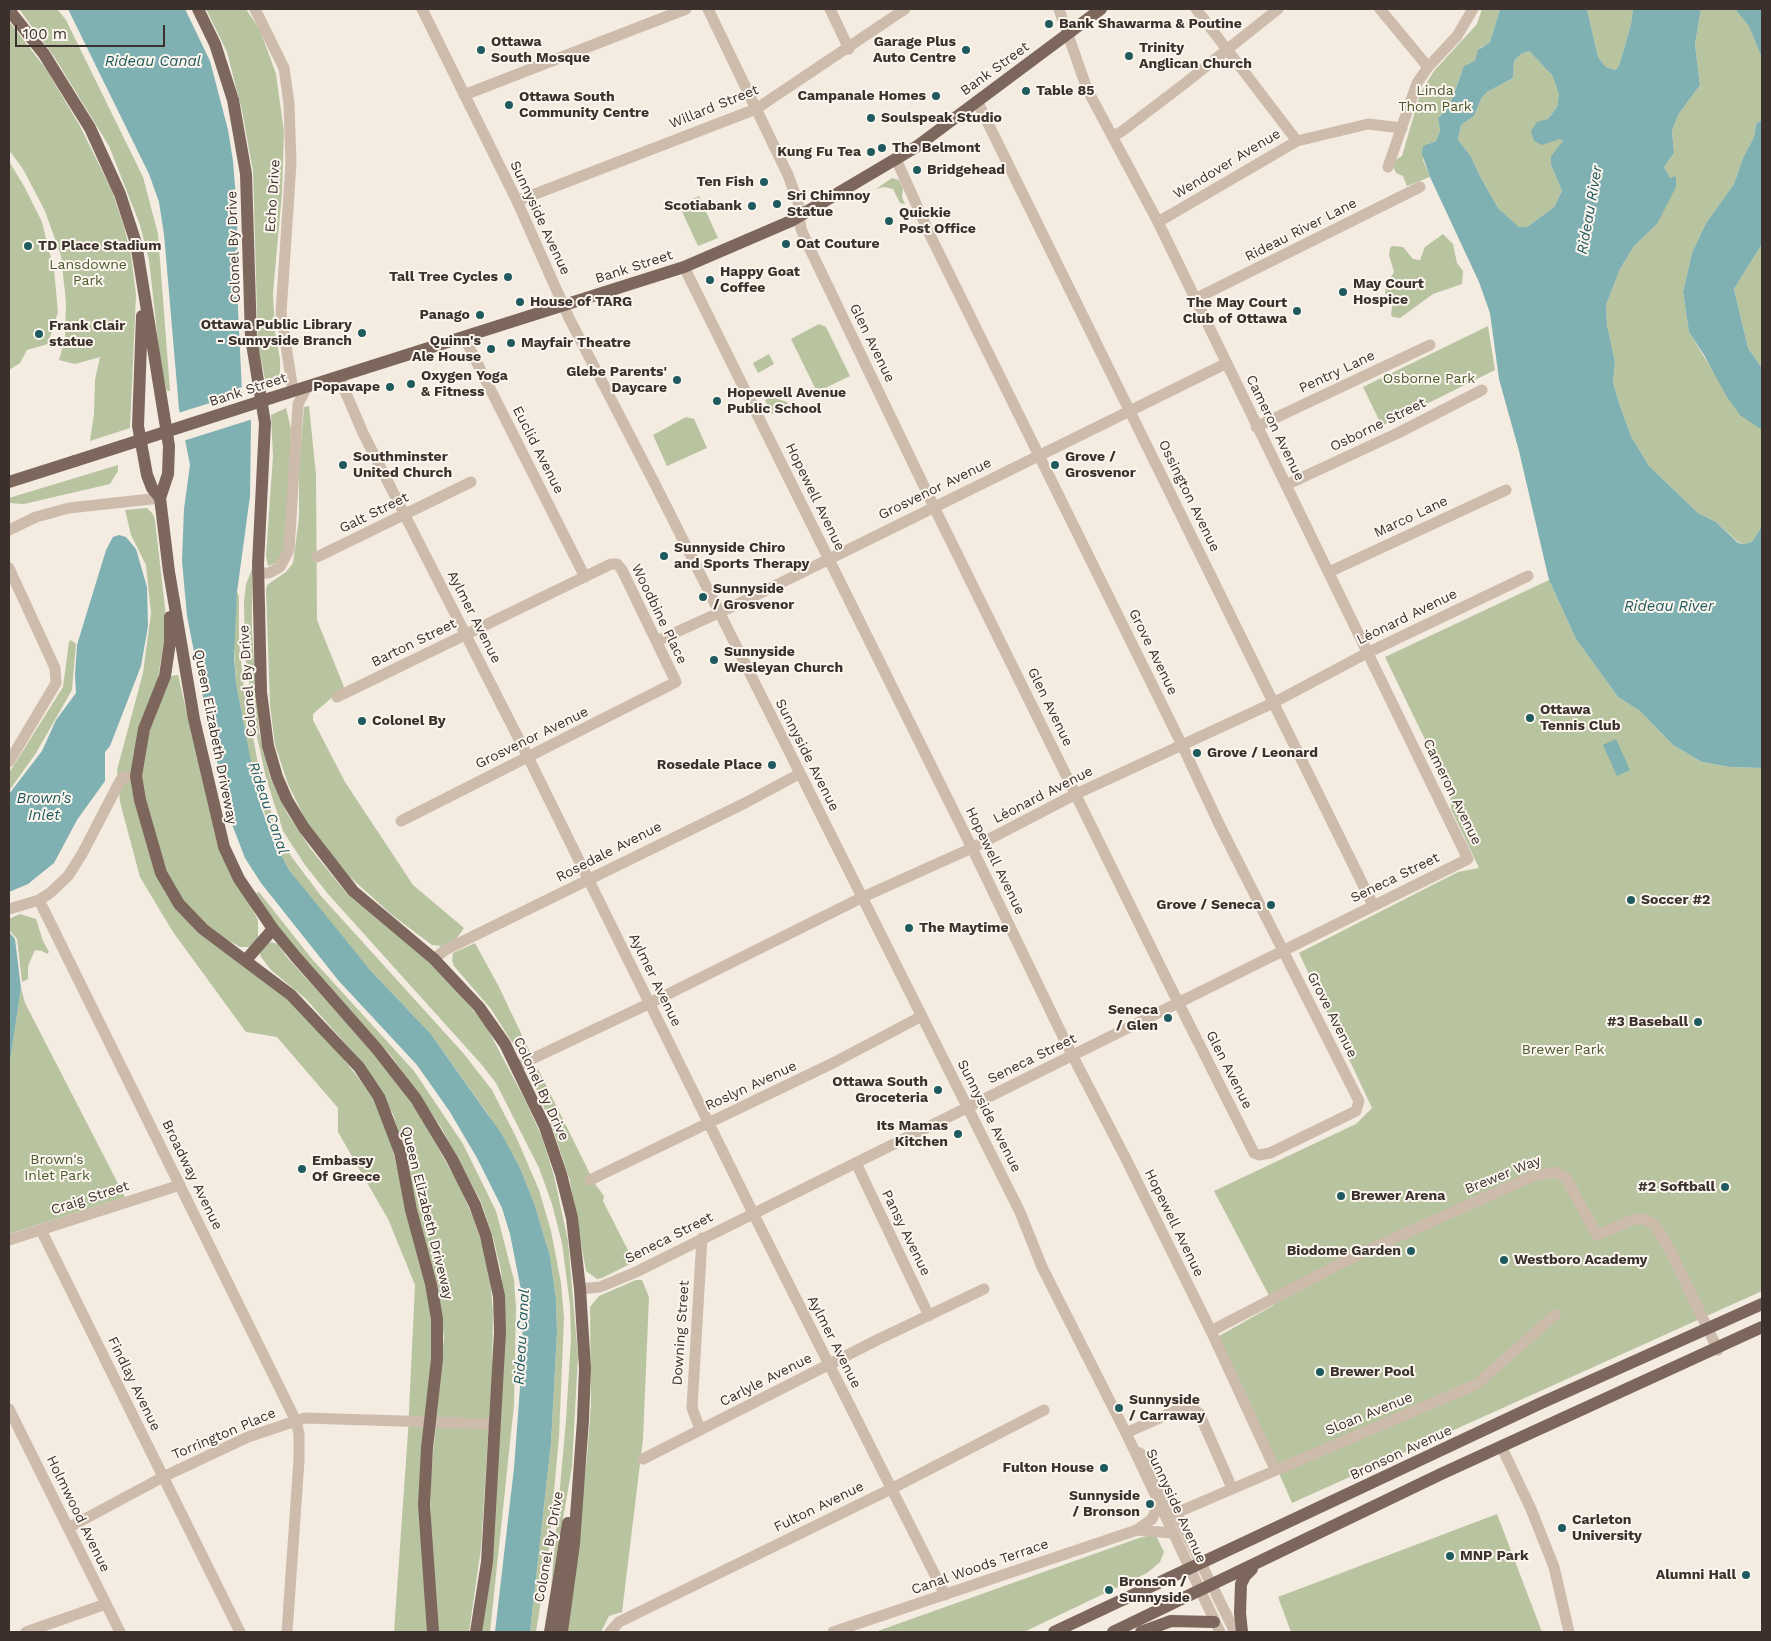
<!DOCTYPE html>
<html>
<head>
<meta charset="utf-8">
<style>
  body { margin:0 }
  #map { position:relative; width:1771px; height:1641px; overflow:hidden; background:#f4ebe1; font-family:"Work Sans",sans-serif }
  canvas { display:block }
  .frame { position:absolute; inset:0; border:10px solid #3b302b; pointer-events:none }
  .scale { position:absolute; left:15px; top:25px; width:150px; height:22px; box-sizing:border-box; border:2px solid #3b302b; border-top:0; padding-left:6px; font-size:15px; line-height:18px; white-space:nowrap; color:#3b302b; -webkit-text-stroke:4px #fbf5ee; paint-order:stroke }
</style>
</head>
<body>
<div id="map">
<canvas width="1771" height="1641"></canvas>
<div class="frame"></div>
<div class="scale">100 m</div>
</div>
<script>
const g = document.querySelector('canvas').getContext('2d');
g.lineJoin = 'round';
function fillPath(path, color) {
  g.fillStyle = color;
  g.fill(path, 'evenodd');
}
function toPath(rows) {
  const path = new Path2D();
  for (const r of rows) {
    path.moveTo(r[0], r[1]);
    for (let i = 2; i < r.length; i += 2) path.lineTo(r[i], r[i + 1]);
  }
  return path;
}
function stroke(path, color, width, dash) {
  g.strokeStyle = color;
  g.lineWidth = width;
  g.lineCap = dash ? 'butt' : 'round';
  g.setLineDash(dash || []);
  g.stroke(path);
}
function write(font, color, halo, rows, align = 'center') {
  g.font = font + ' "Work Sans",sans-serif';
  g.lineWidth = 4;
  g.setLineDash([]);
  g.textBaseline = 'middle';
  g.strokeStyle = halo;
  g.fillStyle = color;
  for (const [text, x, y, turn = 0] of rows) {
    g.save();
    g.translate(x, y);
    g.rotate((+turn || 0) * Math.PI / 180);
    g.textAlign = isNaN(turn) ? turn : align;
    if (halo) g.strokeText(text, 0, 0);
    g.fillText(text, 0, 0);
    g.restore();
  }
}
const green = toPath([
  [19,9,57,9,66,20,143,177,158,234,170,391,167,391,161,368,149,260,140,225,109,146,55,58],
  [206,9,246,9,260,30,276,74,284,132,282,193,273,293,275,332,280,359,280,376,277,379,266,383,258,346,253,171,242,111,227,52],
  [1482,9,1500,9,1490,42,1480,48,1475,62,1468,64,1461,74,1449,107,1438,118,1440,131,1436,141,1428,144,1423,160,1430,177,1407,186,1403,176,1396,173,1393,166,1394,161,1402,156,1420,94,1434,71,1477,24],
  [1587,9,1633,9,1631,24,1619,66,1615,70,1606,67,1598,57],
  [1701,9,1735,9,1749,25,1762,58,1762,120,1756,124,1754,137,1743,158,1734,184,1706,223,1692,253,1683,292,1689,332,1714,373,1762,430,1762,526,1752,542,1744,544,1738,542,1716,522,1698,513,1649,466,1631,436,1620,406,1613,382,1615,362,1607,325,1606,305,1620,269,1634,246,1657,224,1676,176,1670,179,1664,167,1674,153,1672,131,1678,115,1700,85,1695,44],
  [9,21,46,69,80,126,112,191,124,227,131,255,136,295,130,428,90,441,94,414,95,380,100,357,75,364,59,360,65,339,66,302,61,256,45,211,23,169,9,150],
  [1529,51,1552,75,1559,94,1557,107,1548,119,1563,142,1551,156,1551,165,1562,191,1554,207,1527,227,1518,227,1498,208,1481,178,1470,155,1458,140,1461,125,1474,116,1481,99,1487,92,1513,78,1514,61,1521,54],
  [9,161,25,188,42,222,54,270,58,312,48,344,27,350,20,363,9,370],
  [892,178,899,180,903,189,902,197,905,204,900,203,893,189,884,187,876,189],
  [699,196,718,238,698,246,679,205],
  [1443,234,1453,244,1457,263,1463,271,1462,284,1433,294,1400,318,1393,317,1391,315,1393,298,1387,296,1385,293,1386,285,1394,272,1389,255,1390,248,1392,246,1403,247,1413,259,1420,260,1425,247],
  [1762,244,1762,368,1748,348,1734,289],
  [819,324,826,327,850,376,817,392,791,339],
  [1488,326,1495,370,1382,426,1363,387],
  [769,354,774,364,758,373,753,363],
  [771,397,787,402,789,406,771,414,765,400],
  [309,406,316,475,317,620,344,687,313,714,313,720,345,782,413,885,464,928,457,938,441,946,432,945,392,915,350,877,308,825,288,784,275,745,270,705,266,590,267,585,286,572,293,563,299,518,299,470,304,407],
  [286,408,291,429,287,544,276,563,268,566,266,556,273,456,271,415],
  [686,417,694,419,707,448,667,466,653,435],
  [118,465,118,471,110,484,24,504,9,503,9,498],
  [147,508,153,514,155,520,167,625,157,683,133,762,165,893,295,1006,339,1053,370,1093,379,1108,393,1150,407,1215,428,1290,432,1326,428,1632,394,1632,408,1432,415,1285,388,1219,338,1132,338,1108,277,1037,246,1032,173,932,140,877,120,802,117,770,143,673,151,613,146,565,131,535,125,510],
  [252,569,252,632,259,732,270,777,287,813,310,848,347,894,442,973,486,1026,525,1100,542,1137,554,1176,568,1241,578,1356,572,1467,551,1587,566,1420,571,1338,570,1305,562,1243,552,1204,539,1168,496,1083,482,1065,328,894,305,865,283,831,266,778,256,732,245,655,244,602,246,584],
  [1549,580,1576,639,1618,697,1640,711,1673,745,1702,762,1730,767,1762,768,1762,1291,1292,1503,1219,1336,1274,1305,1214,1191,1356,1124,1372,1108,1299,953,1458,872,1479,868,1451,809,1450,791,1385,657],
  [237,592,239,596,239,642,244,689,258,764,275,827,291,856,321,896,464,1054,492,1090,517,1139,539,1190,551,1231,561,1283,564,1318,559,1437,548,1557,536,1632,530,1632,551,1443,557,1332,556,1299,550,1256,534,1203,520,1168,488,1114,430,1033,370,970,318,908,289,870,270,833,251,763,236,683,233,629],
  [71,640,76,644,72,690,36,753,9,791,9,773,63,687,69,642],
  [178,675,217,843,258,920,258,938,249,947,240,947,224,938,192,913,168,879,149,822,140,773,143,748,171,676],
  [259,892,312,959,414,1071,463,1144,496,1211,514,1280,516,1308,514,1405,490,1632,480,1632,504,1305,501,1271,493,1237,481,1202,441,1127,392,1057,275,924,256,893],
  [20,914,36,919,43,941,49,952,47,954,42,951,35,950,28,966,28,979,22,982,17,939,9,930,9,919],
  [271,942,278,944,286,956,377,1057,415,1108,458,1183,473,1217,483,1247,490,1276,493,1313,492,1371,481,1548,469,1632,438,1632,431,1534,430,1486,444,1337,437,1282,422,1233,403,1148,393,1114,359,1059,306,999,271,970,261,957,260,953,264,945],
  [475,943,498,985,530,1052,521,1054,517,1050,491,1009,454,966,452,960,453,953],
  [21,988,25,1003,125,1197,9,1234,9,1068],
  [538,1069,595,1184,604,1196,603,1201,634,1262,602,1278,597,1279,586,1271,570,1181,554,1132,531,1076,532,1072],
  [636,1280,642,1280,649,1297,643,1439,622,1612,609,1616,601,1632,568,1632,587,1457,591,1405,590,1307,599,1296],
  [1497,1514,1542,1632,1291,1632,1278,1597],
  [1155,1534,1164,1552,1160,1562,1147,1573,1024,1632,875,1632,1139,1538]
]);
const water = toPath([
  [68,9,185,9,210,61,228,130,233,161,237,210,238,310,242,392,251,421,250,496,237,592,234,656,236,683,258,798,270,833,289,870,370,970,430,1033,501,1133,520,1168,534,1203,550,1256,556,1299,557,1332,551,1443,530,1632,495,1632,514,1468,522,1361,523,1300,510,1234,502,1208,477,1158,450,1112,417,1065,338,980,261,883,245,858,233,827,209,728,187,616,182,561,184,509,190,465,179,409,164,234,159,202,149,174],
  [1500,9,1587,9,1598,57,1606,67,1615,70,1619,66,1631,24,1633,9,1701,9,1695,44,1700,85,1678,115,1672,131,1674,153,1664,167,1670,178,1676,176,1676,187,1657,224,1634,246,1620,269,1606,305,1607,325,1615,362,1613,382,1620,406,1631,436,1649,466,1698,513,1716,522,1738,543,1744,544,1752,542,1762,526,1762,768,1730,767,1702,762,1673,745,1640,711,1618,697,1576,639,1549,580,1519,451,1499,379,1490,313,1479,282,1430,177,1422,154,1423,146,1436,141,1440,131,1438,118,1449,107,1464,66,1475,61,1478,50,1490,42],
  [1529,51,1552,75,1559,94,1557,107,1548,119,1537,122,1531,131,1534,141,1542,145,1560,139,1563,141,1551,156,1551,165,1562,191,1554,207,1527,227,1519,227,1498,208,1481,178,1470,155,1458,140,1461,125,1474,116,1481,99,1487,92,1513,78,1514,61,1521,54],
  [1735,9,1762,9,1762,58,1749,26],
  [1762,120,1762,244,1734,289,1748,348,1762,368,1762,430,1740,415,1727,397,1704,355,1689,332,1683,292,1692,253,1706,223,1734,184,1743,158,1754,137,1756,124],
  [119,535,126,537,136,549,147,587,148,626,141,666,110,746,105,752,105,781,77,820,54,863,28,884,9,892,9,794,42,751,56,720,76,693,75,675,77,645,106,550,113,537],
  [1616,739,1630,770,1617,776,1603,745],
  [9,932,15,939,21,988,9,1068]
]);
const pier = toPath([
  [245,392,253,419,183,441,178,413]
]);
const minor = toPath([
  [255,9,284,68,289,104,291,163,281,313,293,391],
  [422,9,517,201,569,318,657,488,1020,1212,1042,1267,1126,1433,1220,1632],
  [708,9,788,175,798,202,801,229,808,245,934,507,1168,982,1254,1153,1259,1155,1270,1153,1356,1111,1359,1101,1219,824,1182,745,930,235,896,159],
  [830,9,849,49],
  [1196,9,1297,141],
  [1380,9,1428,67],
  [464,95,686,9],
  [977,101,1373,905],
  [1112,136,1121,132,1184,84,1278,9],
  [1388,167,1417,83,1428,67,1457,36,1473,9],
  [517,201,756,109,905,9],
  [1158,222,1297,141,1368,124,1402,128],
  [684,267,972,848,1068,1047,1125,1157,1211,1331,1275,1469],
  [1195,299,1420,187],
  [464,337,585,577],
  [339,377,363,433,528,757,760,1227,945,1595],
  [1256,427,1430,345],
  [1286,485,1398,433,1482,390],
  [9,530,36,517,69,508,160,498],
  [317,557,471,482],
  [9,568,55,668,56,683,9,762],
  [1329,572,1506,490],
  [258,573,269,573,280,567,289,550,298,404,307,387],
  [657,641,738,604,1227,363],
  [337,697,611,564,617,564,622,570,676,682,401,821],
  [39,900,296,1421,299,1434,299,1460,287,1632],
  [9,909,39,900,50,893,68,876,82,854,120,781,124,777,136,776],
  [434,959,445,950,745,803,799,774],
  [517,1066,640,1008,863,897,972,848,1076,794,1273,703,1367,653,1528,576],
  [856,1163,929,1316],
  [590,1180,833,1063,922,1016],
  [41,1230,240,1632],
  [9,1240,180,1185],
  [580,1289,600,1287,636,1272,1468,859,1158,222,1087,89,1059,9],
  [1211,1331,1357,1255,1533,1176,1555,1172,1566,1178,1597,1235,1632,1220,1643,1219,1654,1224,1670,1250,1718,1350],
  [9,1409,120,1632],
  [700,1429,692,1408,702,1238],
  [1126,1433,1184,1407,1191,1408,1199,1413,1232,1488],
  [1502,1448,1531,1509,1554,1567,1569,1632],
  [1140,1453,1157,1476,1176,1513,1235,1632],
  [643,1459,879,1339,984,1289],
  [1176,1513,1477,1384,1555,1315],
  [68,1528,163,1477,248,1437,305,1418,496,1424],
  [1137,1530,1172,1533],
  [26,1632,106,1604],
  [610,1632,619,1622,891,1489,1044,1410],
  [833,1632,1137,1530,1152,1519,1158,1505]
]);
const major = toPath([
  [198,9,215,44,233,100,246,174,251,338,265,423,258,564,261,692,268,746,277,777,287,800,304,828,353,891,434,959,479,1007,505,1044,545,1127,561,1174,572,1218,580,1289,585,1368,583,1420,574,1544,562,1632],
  [9,10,44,54,90,128,120,194,136,243,169,446,168,474,160,498,169,572,194,719,224,847,239,879,273,929,296,957,377,1049,416,1099,452,1159,475,1205,486,1236,499,1296,500,1332,487,1562,476,1632],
  [142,316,138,426,147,475,152,488,160,498],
  [271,398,684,267,791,221,916,147,1101,9],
  [9,482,75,461],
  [170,617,170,642,165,676,144,729,136,776,140,800,161,873,179,904,203,929,291,995,359,1067,379,1097,400,1152,411,1210,431,1284,437,1319,437,1359,427,1448,424,1505,433,1632],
  [246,960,273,929],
  [550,1632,568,1523],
  [1054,1632,1539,1404,1762,1304],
  [1113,1632,1441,1474,1762,1327],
  [1141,1632,1171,1621,1214,1622],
  [1242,1632,1240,1613,1241,1584,1245,1576,1252,1569]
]);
const majorBridge = toPath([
  [75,461,271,398]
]);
const markers = [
  [1049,24,5,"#1f5a5e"],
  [481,50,5,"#1f5a5e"],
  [966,50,5,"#1f5a5e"],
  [1129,56,5,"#1f5a5e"],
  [1026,91,5,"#1f5a5e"],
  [936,96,5,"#1f5a5e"],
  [509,105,5,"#1f5a5e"],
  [871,118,5,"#1f5a5e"],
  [882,148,5,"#1f5a5e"],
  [871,152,5,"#1f5a5e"],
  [917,170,5,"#1f5a5e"],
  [764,182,5,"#1f5a5e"],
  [777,204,5,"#1f5a5e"],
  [752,206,5,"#1f5a5e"],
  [889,221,5,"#1f5a5e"],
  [786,244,5,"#1f5a5e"],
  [28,246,5,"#1f5a5e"],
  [508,277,5,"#1f5a5e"],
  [710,280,5,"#1f5a5e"],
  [1343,292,5,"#1f5a5e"],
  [520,302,5,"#1f5a5e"],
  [1297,311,5,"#1f5a5e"],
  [480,315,5,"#1f5a5e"],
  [362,333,5,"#1f5a5e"],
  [39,334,5,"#1f5a5e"],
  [511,343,5,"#1f5a5e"],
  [491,349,5,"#1f5a5e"],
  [677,380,5,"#1f5a5e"],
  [411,384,5,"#1f5a5e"],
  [390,387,5,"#1f5a5e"],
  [717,401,5,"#1f5a5e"],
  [343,465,5,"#1f5a5e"],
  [1055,465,5,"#1f5a5e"],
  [664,556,5,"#1f5a5e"],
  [703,597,5,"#1f5a5e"],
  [714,660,5,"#1f5a5e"],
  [1530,718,5,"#1f5a5e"],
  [362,721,5,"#1f5a5e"],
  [1197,753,5,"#1f5a5e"],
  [772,765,5,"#1f5a5e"],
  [1631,900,5,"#1f5a5e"],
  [1271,905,5,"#1f5a5e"],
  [909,928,5,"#1f5a5e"],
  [1168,1018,5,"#1f5a5e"],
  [1698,1022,5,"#1f5a5e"],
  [938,1090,5,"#1f5a5e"],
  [958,1134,5,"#1f5a5e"],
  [302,1169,5,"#1f5a5e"],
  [1725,1187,5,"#1f5a5e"],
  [1341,1196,5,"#1f5a5e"],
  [1411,1251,5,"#1f5a5e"],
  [1504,1260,5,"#1f5a5e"],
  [1320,1372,5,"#1f5a5e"],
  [1119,1408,5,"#1f5a5e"],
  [1104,1468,5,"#1f5a5e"],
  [1150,1504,5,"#1f5a5e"],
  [1562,1528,5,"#1f5a5e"],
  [1450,1556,5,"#1f5a5e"],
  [1746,1575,5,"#1f5a5e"],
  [1109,1590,5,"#1f5a5e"]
];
const poiNames = [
  ["Bank Shawarma & Poutine",1059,24],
  ["Ottawa",491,42],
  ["South Mosque",491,58],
  ["Garage Plus",956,42,"right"],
  ["Auto Centre",956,58,"right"],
  ["Trinity",1139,48],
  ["Anglican Church",1139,64],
  ["Table 85",1036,91],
  ["Campanale Homes",926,96,"right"],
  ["Ottawa South",519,97],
  ["Community Centre",519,113],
  ["Soulspeak Studio",881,118],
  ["The Belmont",892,148],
  ["Kung Fu Tea",861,152,"right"],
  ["Bridgehead",927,170],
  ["Ten Fish",754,182,"right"],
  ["Sri Chimnoy",787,196],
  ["Statue",787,212],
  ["Scotiabank",742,206,"right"],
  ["Quickie",899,213],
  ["Post Office",899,229],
  ["Oat Couture",796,244],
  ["TD Place Stadium",38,246],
  ["Happy Goat",720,272],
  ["Coffee",720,288],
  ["Tall Tree Cycles",498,277,"right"],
  ["May Court",1353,284],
  ["Hospice",1353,300],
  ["House of TARG",530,302],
  ["The May Court",1287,303,"right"],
  ["Club of Ottawa",1287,319,"right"],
  ["Panago",470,315,"right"],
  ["Ottawa Public Library",352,325,"right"],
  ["- Sunnyside Branch",352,341,"right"],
  ["Frank Clair",49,326],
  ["statue",49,342],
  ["Quinn's",481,341,"right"],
  ["Ale House",481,357,"right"],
  ["Mayfair Theatre",521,343],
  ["Glebe Parents'",667,372,"right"],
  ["Daycare",667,388,"right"],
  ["Oxygen Yoga",421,376],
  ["& Fitness",421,392],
  ["Popavape",380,387,"right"],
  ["Hopewell Avenue",727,393],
  ["Public School",727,409],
  ["Southminster",353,457],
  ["United Church",353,473],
  ["Grove /",1065,457],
  ["Grosvenor",1065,473],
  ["Sunnyside Chiro",674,548],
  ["and Sports Therapy",674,564],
  ["Sunnyside",713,589],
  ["/ Grosvenor",713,605],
  ["Sunnyside",724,652],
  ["Wesleyan Church",724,668],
  ["Ottawa",1540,710],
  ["Tennis Club",1540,726],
  ["Colonel By",372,721],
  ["Grove / Leonard",1207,753],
  ["Rosedale Place",762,765,"right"],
  ["Soccer #2",1641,900],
  ["Grove / Seneca",1261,905,"right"],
  ["The Maytime",919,928],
  ["Seneca",1158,1010,"right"],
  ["/ Glen",1158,1026,"right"],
  ["#3 Baseball",1688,1022,"right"],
  ["Ottawa South",928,1082,"right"],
  ["Groceteria",928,1098,"right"],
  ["Its Mamas",948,1126,"right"],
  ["Kitchen",948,1142,"right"],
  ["Embassy",312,1161],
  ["Of Greece",312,1177],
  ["#2 Softball",1715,1187,"right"],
  ["Brewer Arena",1351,1196],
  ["Biodome Garden",1401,1251,"right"],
  ["Westboro Academy",1514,1260],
  ["Brewer Pool",1330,1372],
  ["Sunnyside",1129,1400],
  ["/ Carraway",1129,1416],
  ["Fulton House",1094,1468,"right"],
  ["Sunnyside",1140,1496,"right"],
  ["/ Bronson",1140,1512,"right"],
  ["Carleton",1572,1520],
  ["University",1572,1536],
  ["MNP Park",1460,1556],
  ["Alumni Hall",1736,1575,"right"],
  ["Bronson /",1119,1582],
  ["Sunnyside",1119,1598]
];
const streetNames = [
  ["Bank Street",995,69,-36],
  ["Willard Street",714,107,-22],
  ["Wendover Avenue",1227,164,-31],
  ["Echo Drive",273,196,-86],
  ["Sunnyside Avenue",540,218,65],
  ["Rideau River Lane",1301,230,-27],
  ["Colonel By Drive",234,247,-92],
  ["Bank Street",634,267,-18],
  ["Glen Avenue",872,343,64],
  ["Pentry Lane",1337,372,-25],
  ["Bank Street",248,390,-18],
  ["Osborne Street",1378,425,-26],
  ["Cameron Avenue",1275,428,64],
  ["Euclid Avenue",538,450,63],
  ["Grosvenor Avenue",935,489,-26],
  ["Ossington Avenue",1189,496,64],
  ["Hopewell Avenue",815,497,64],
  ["Galt Street",374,513,-26],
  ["Marco Lane",1411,517,-25],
  ["Woodbine Place",659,614,64],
  ["Aylmer Avenue",474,617,63],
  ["Léonard Avenue",1407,617,-26],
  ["Barton Street",414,643,-26],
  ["Grove Avenue",1153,652,64],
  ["Colonel By Drive",248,681,-94],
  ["Glen Avenue",1050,707,64],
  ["Queen Elizabeth Driveway",215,737,79],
  ["Grosvenor Avenue",532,738,-26],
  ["Sunnyside Avenue",807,755,63],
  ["Cameron Avenue",1452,792,64],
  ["Léonard Avenue",1043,795,-27],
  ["Rosedale Avenue",609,852,-27],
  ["Hopewell Avenue",995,861,64],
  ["Seneca Street",1395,878,-26],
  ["Aylmer Avenue",655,980,64],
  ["Grove Avenue",1332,1015,63],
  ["Seneca Street",1032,1059,-26],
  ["Glen Avenue",1229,1070,63],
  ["Roslyn Avenue",751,1086,-25],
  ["Colonel By Drive",541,1089,65],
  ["Sunnyside Avenue",989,1116,63],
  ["Broadway Avenue",192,1175,64],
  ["Brewer Way",1503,1175,-22],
  ["Craig Street",90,1198,-18],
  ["Queen Elizabeth Driveway",427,1213,76],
  ["Hopewell Avenue",1174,1223,64],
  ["Pansy Avenue",906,1233,64],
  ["Seneca Street",669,1238,-27],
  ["Downing Street",681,1333,-86],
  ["Aylmer Avenue",834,1342,63],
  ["Carlyle Avenue",766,1380,-27],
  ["Findlay Avenue",134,1384,64],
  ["Sloan Avenue",1369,1414,-22],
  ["Torrington Place",224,1434,-23],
  ["Bronson Avenue",1401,1453,-25],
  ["Sunnyside Avenue",1176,1506,65],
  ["Fulton Avenue",819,1507,-26],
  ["Holmwood Avenue",78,1514,64],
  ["Colonel By Drive",549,1547,-80],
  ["Canal Woods Terrace",980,1567,-19]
];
const parkNames = [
  ["Linda",1435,91],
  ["Thom Park",1435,107],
  ["Lansdowne",88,265],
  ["Park",88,281],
  ["Osborne Park",1429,379],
  ["Brewer Park",1563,1050],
  ["Brown's",57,1160],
  ["Inlet Park",57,1176]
];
const waterNames = [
  ["Rideau Canal",153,62],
  ["Rideau River",1590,210,-80],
  ["Rideau River",1669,607],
  ["Brown's",44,799],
  ["Inlet",44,816],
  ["Rideau Canal",268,808,71],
  ["Rideau Canal",522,1337,-87]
];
fillPath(green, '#b8c4a0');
fillPath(water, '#7fb0b2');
fillPath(pier, '#f4ebe1');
stroke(minor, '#cdbbac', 11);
stroke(major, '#7d675c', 12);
stroke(majorBridge, '#7d675c', 12);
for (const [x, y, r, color] of markers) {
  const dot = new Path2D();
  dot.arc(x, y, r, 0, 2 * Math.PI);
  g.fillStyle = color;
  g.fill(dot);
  stroke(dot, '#fbf5ee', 2);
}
write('bold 14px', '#3b302b', '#fbf5ee', poiNames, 'left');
write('14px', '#3b302b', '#fbf5ee', streetNames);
write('14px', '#4a5a2e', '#fbf5ee', parkNames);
write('italic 15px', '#1f5a5e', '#fbf5ee', waterNames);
</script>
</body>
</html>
